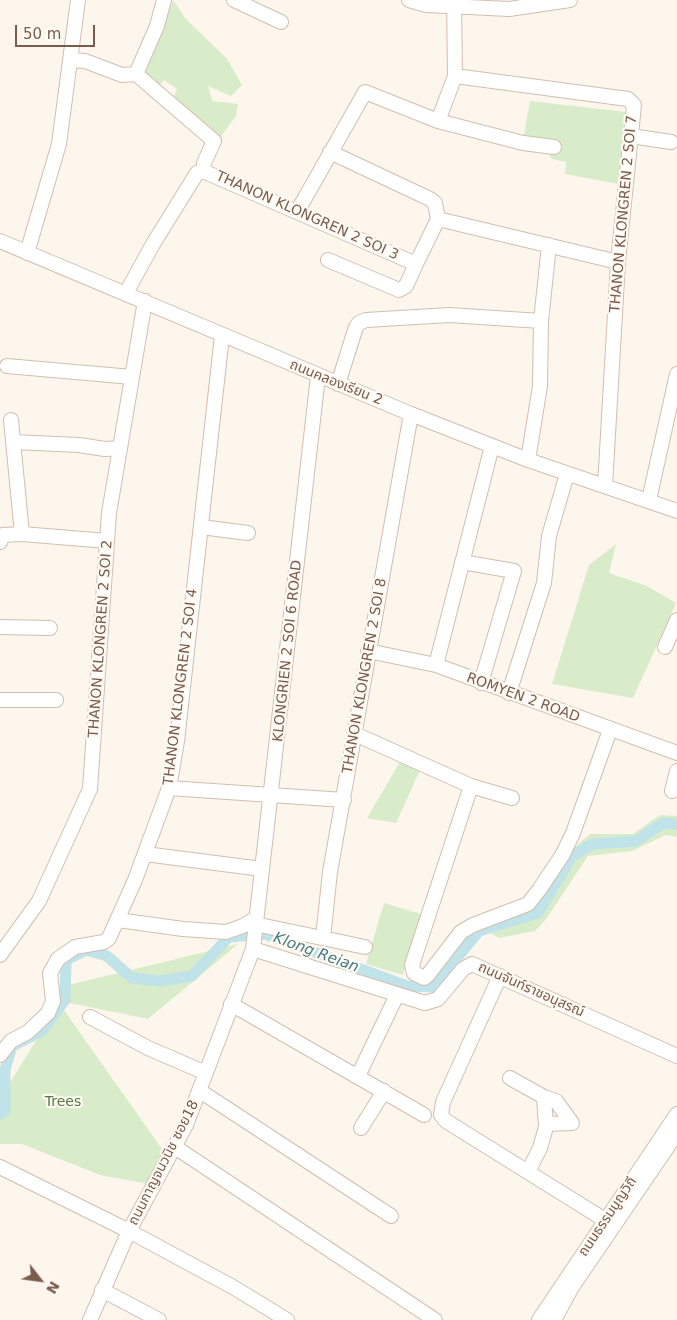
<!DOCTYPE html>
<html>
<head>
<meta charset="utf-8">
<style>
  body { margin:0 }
  #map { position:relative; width:677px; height:1320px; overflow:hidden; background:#fdf6ec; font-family:"DejaVu Sans",sans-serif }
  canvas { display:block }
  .north { position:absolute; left:15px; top:1255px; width:50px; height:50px; -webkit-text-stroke:4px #fffaf3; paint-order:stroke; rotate:120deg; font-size:14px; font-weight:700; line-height:20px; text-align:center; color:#7a5c4d }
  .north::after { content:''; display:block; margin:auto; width:18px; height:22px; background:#7a5c4d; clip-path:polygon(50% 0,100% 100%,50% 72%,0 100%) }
  .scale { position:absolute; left:15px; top:25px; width:80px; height:22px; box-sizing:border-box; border:2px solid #7a5c4d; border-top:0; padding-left:6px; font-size:15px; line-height:18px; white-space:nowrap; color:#7a5c4d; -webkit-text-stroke:4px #fffaf3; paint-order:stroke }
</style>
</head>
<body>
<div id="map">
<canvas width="677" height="1320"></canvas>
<div class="north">N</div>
<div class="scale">50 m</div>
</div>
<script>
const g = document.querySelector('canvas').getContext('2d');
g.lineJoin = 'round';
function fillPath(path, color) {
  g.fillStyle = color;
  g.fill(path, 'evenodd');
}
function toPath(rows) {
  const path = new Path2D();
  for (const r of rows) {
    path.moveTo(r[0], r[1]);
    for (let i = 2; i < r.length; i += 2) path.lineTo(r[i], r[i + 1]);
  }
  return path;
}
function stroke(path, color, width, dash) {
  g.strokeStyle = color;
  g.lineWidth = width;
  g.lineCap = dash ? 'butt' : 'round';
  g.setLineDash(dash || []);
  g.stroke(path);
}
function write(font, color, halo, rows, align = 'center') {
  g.font = font + ' "DejaVu Sans","Noto Sans Thai",sans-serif';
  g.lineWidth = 4.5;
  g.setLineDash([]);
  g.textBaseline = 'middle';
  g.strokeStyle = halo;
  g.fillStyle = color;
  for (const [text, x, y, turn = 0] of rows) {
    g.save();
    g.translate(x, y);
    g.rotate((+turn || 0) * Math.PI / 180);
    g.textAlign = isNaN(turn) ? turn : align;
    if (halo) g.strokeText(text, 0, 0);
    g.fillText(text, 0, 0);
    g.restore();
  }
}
const green = toPath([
  [173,0,185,18,227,59,242,85,231,96,208,86,212,101,238,104,236,116,219,139,173,99,177,89,164,80,159,86,145,75],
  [530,101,626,112,618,184,565,174,566,162,552,159,546,149,523,140],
  [616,544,609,573,647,586,676,603,633,698,552,684,589,565],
  [400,762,420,770,396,823,367,818],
  [660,815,677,816,677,837,666,835,632,851,588,856,546,919,535,931,499,938,479,926,533,908,569,852,590,834,633,834],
  [384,903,421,914,403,975,366,964],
  [238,944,148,1019,70,1003,69,985],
  [59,1003,164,1152,149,1184,100,1175,22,1144,0,1144,0,1099]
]);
const canal = toPath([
  [0,1114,5,1111,5,1070,12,1046,42,1031,65,1000,66,960,86,950,107,956,132,978,160,981,192,976,229,937,265,934,407,986,433,987,479,931,538,913,572,856,592,844,636,841,663,823,677,824]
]);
const minor = toPath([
  [234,0,281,22],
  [409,0,426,5,509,9,570,0],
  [454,0,455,76,628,99,634,105,618,262,605,486],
  [71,60,85,61,122,75,136,74,157,26,164,0],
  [136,74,214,141,204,163],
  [438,121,523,143,554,147],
  [631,136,671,142],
  [330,152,430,199,435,203,438,219],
  [297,212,365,92,438,121,455,76],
  [438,219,618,262],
  [0,241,411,414,528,460,677,511],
  [27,253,59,144,78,0],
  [328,260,399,290,406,286,416,264],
  [126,293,153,244,197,173,203,171,416,264,438,219],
  [7,366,132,377],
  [338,384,356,327,359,323,366,320,449,315,541,321],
  [11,420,22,534],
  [13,442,79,445,105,449,120,448],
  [528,460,540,386,541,321,549,245],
  [649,500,677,374],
  [201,527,248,533],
  [0,542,3,535,22,534,107,541],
  [462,562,514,571,481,683],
  [0,627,50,628],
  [665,647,677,620],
  [368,651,436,665,677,753],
  [436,665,492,446],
  [509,693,544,583,549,536,567,474],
  [0,700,56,700],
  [355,734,471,786,412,965,414,973,424,978,427,976,461,932,473,925,528,904,539,890,563,854,573,833,610,730],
  [471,786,512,798],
  [169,788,344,800],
  [672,791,677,771],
  [145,854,262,869],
  [118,920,183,929,226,932,243,926,256,918],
  [255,924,365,947],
  [323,938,330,872,411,414],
  [253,949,425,1003,438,999,463,969,472,964,677,1056],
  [0,955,39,901,90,789,109,513,145,301],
  [500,976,443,1102,441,1115,446,1121,605,1220],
  [231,1004,424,1115],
  [90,1017,148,1048,206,1073],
  [0,1055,11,1041,28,1032,48,1013,53,1001,50,973,58,959,75,947,104,942,109,938,135,880,169,788,177,741,222,336],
  [358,1076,397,995],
  [510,1078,544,1097,546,1127,540,1148,528,1172],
  [200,1091,391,1216],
  [544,1097,556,1101,572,1123,546,1124],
  [361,1128,384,1091],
  [175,1147,435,1320],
  [0,1167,129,1231,233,1287,287,1320],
  [102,1290,159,1320],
  [90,1320,129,1231,186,1125,253,949,318,376],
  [539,1320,677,1114],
  [554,1320,572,1287,677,1133]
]);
const streetNames = [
  ["THANON KLONGREN 2 SOI 7",624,214,-85],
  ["THANON KLONGREN 2 SOI 3",307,216,24],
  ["ถนนคลองเรียน 2",336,383,22],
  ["THANON KLONGREN 2 SOI 2",101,639,-86],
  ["KLONGRIEN 2 SOI 6 ROAD",288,651,-84],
  ["THANON KLONGREN 2 SOI 8",365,676,-80],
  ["THANON KLONGREN 2 SOI 4",181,687,-83],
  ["ROMYEN 2 ROAD",523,698,20],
  ["ถนนจันท์ราชอนุสรณ์",531,990,24],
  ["ถนนกาญจนวนิช ซอย18",164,1163,-63],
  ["ถนนธรรมนูญวิถี",608,1217,-56]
];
const parkNames = [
  ["Trees",63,1102]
];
const waterNames = [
  ["Klong Reian",316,953,20]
];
fillPath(green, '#d8ecc9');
stroke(canal, '#bfe3e8', 11);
stroke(minor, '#d1beb0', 16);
stroke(minor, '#fff', 14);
write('14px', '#7a5c4d', '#fffaf3', streetNames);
write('14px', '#537a41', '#fffaf3', parkNames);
write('italic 15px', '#437c86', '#fffaf3', waterNames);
</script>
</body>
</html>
